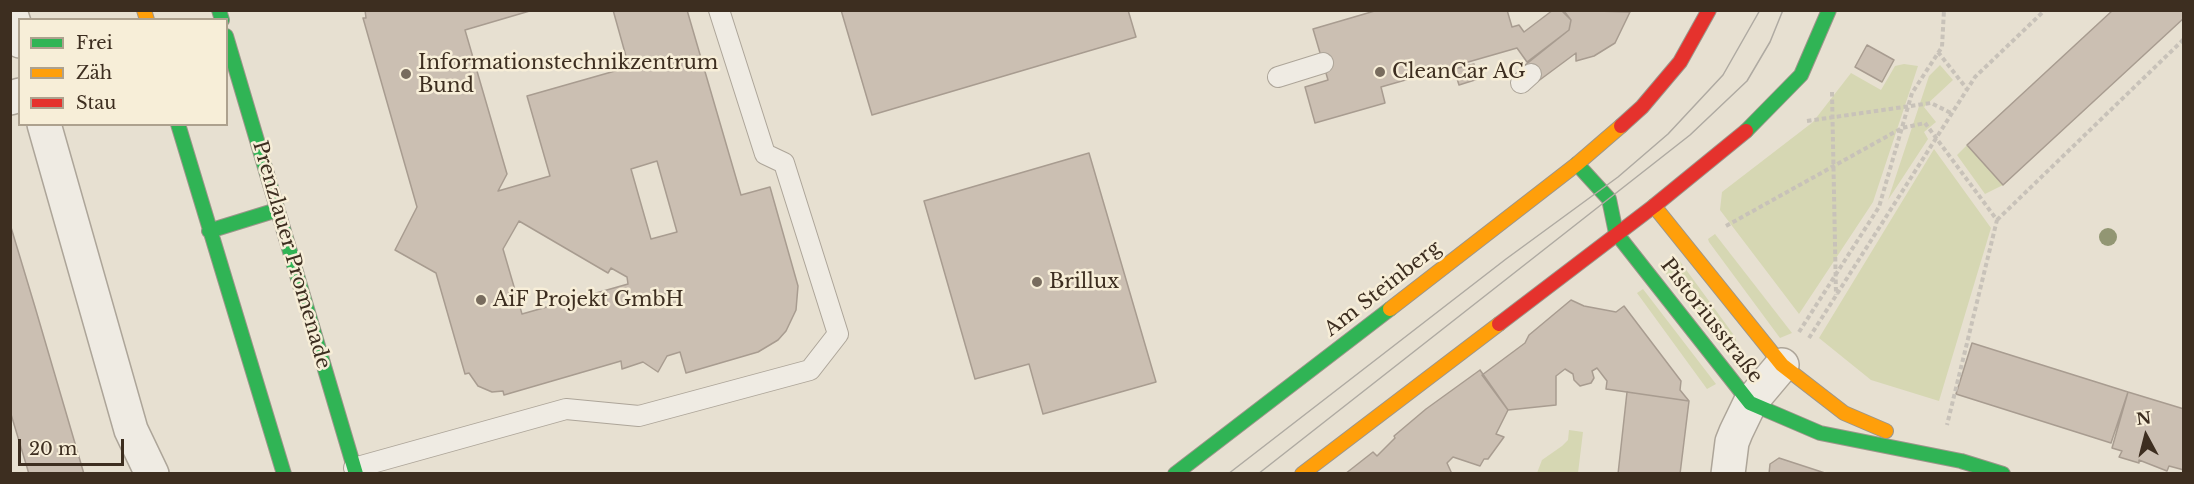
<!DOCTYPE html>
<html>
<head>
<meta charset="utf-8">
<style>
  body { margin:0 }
  #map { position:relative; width:2194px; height:484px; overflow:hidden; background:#e7e0d1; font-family:"Libre Baskerville",serif }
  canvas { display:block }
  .frame { position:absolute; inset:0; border:12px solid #3d2e20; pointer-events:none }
  .legend { position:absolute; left:18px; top:18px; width:210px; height:108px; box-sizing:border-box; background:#f7eed8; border:2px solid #ada18e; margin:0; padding:8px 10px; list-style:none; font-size:18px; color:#3d2e20 }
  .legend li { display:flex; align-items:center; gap:12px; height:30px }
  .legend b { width:30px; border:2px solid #ada18e }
  .north { position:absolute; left:2116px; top:406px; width:60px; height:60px; -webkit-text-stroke:4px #f7eed8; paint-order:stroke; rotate:353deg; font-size:16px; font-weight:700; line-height:24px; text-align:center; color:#3d2e20 }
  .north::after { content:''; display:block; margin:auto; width:21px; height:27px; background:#3d2e20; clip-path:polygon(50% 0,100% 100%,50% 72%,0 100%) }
  .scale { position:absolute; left:18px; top:439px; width:106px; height:27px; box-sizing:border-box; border:3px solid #3d2e20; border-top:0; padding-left:8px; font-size:18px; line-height:21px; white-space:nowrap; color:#3d2e20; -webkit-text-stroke:4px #f7eed8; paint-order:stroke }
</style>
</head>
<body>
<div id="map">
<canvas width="2194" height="484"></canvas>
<div class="frame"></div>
<ul class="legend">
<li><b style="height:8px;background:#30b455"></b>Frei</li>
<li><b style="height:8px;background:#ff9f0a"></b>Zäh</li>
<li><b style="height:8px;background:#e5322d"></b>Stau</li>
</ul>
<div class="north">N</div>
<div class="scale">20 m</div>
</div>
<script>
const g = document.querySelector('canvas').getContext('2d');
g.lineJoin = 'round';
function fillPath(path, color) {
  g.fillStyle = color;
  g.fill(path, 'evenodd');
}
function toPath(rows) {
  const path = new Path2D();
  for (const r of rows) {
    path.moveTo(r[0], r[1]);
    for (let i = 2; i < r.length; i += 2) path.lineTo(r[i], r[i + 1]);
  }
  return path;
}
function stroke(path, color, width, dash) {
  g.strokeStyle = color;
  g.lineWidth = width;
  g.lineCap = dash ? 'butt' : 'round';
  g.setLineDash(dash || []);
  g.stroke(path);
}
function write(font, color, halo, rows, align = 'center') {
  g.font = font + ' "Libre Baskerville",serif';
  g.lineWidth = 5;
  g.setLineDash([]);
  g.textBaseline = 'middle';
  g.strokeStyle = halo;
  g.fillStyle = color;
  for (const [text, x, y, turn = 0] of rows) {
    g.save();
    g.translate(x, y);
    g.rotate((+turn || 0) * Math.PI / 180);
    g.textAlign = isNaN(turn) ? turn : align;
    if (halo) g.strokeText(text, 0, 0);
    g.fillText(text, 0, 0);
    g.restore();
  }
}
const green = toPath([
  [1904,64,1918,66,1873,202,1799,314,1720,210,1722,192,1813,122,1851,73,1881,90,1895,66],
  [1940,65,1953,80,1924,107,1936,122,1924,132,1928,139,1888,200,1929,76],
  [1967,145,2003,185,1985,194,1957,155],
  [1934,149,1991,228,1939,401,1871,380,1819,338],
  [1715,234,1792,333,1780,338,1709,242,1708,239],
  [1679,260,1736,338,1736,344,1729,349,1726,350,1664,271],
  [1643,289,1716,384,1707,389,1637,293],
  [1569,430,1583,432,1578,473,1537,473,1542,460,1562,446,1568,440]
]);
const building = toPath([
  [365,10,533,10,465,30,507,174,498,191,550,176,527,96,629,67,613,10,687,10,741,195,770,187,798,286,796,310,786,331,778,340,758,352,686,373,680,352,667,356,658,372,643,362,622,369,621,361,504,395,503,391,492,392,478,386,469,373,465,374,436,273,395,250,417,207,363,18,366,18,365,10],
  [657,161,677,232,651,239,631,169,657,161],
  [519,221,608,273,611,268,627,277,628,284,522,314,503,249,519,221],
  [841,10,1128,10,1136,37,872,115,841,10],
  [1378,10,1507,10,1512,27,1519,25,1524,32,1553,10,1564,11,1571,20,1569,30,1527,62,1517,48,1381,87,1385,103,1315,123,1305,87,1328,80,1313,29,1378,10],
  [1561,10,1630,12,1615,43,1594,56,1576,61,1576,53,1537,82,1524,66,1569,30,1571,20,1561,10],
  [2113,10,2184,10,2184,18,2003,185,1967,145,2113,10],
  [1867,45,1894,60,1882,82,1855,67,1867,45],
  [1474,64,1478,79,1459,85,1454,69,1474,64],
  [1089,153,1156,382,1043,414,1029,364,975,379,924,201,1089,153],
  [10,224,35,307,84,474,29,474,10,411,10,224],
  [1571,300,1584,306,1616,312,1624,306,1681,381,1680,390,1689,401,1606,389,1607,381,1597,368,1592,371,1594,378,1591,383,1580,386,1574,380,1573,374,1565,369,1556,376,1556,405,1508,410,1482,375,1525,343,1529,335,1571,300],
  [1972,343,2128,392,2111,443,1956,394,1972,343],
  [1480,370,1508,410,1496,434,1504,437,1488,459,1484,459,1480,466,1453,457,1447,463,1452,474,1345,474,1373,452,1377,456,1395,438,1394,436,1426,409,1480,370],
  [1627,392,1689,401,1680,474,1618,474,1627,392],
  [2128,392,2184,409,2184,470,2169,466,2167,471,2139,460,2139,463,2119,457,2122,451,2112,448,2128,392],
  [1779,458,1828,474,1769,474,1770,464,1779,458]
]);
const path = toPath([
  [1938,52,1967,89],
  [1832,92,1836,295],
  [1807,121,1931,103,1951,113],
  [1997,220,2184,39],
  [1726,226,1902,128,1925,123,1997,220,1947,425],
  [1799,332,1879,207,1912,93,1942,47,1944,10],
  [1809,338,1975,77,2045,10]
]);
const lane = toPath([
  [1278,77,1323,63],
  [1521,83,1531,74],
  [354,468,566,409,639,416,810,370,838,334,784,163,765,154,719,10]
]);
const street = toPath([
  [10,11,20,41],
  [10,98,20,95],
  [44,124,131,430,152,474],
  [1728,474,1732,442,1736,432,1750,403,1782,365]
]);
const fast = toPath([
  [219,10,222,20],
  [226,36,356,474],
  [178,124,284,474],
  [1746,131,1801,75,1829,10],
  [1577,164,1609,199,1616,233,1750,403,1820,433,1961,461,2003,474],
  [209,231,277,210],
  [1175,474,1390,309]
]);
const slow = toPath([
  [144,10,147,20],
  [1654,206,1782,365,1844,413,1886,431],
  [1390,309,1577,164,1621,126],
  [1302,474,1499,324]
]);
const jam = toPath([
  [1621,126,1642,107,1680,62,1709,10],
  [1499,324,1654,206,1746,131]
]);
const tram = toPath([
  [1228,474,1506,259,1618,177,1668,134,1723,75,1760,10],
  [1258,474,1690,135,1747,81,1770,42,1783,10]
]);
const trees = [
  [2108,237]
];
const markers = [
  [1380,72,6,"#786c5e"],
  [406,74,6,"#786c5e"],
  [1037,282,6,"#786c5e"],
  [481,300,6,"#786c5e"]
];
const poiNames = [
  ["Informationstechnikzentrum",418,63],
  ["Bund",418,86],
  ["CleanCar AG",1392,72],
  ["Brillux",1049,282],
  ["AiF Projekt GmbH",493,300]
];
const streetNames = [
  ["Prenzlauer Promenade",291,255,74],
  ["Am Steinberg",1383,289,-38],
  ["Pistoriusstraße",1711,321,52]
];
fillPath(green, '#d6d7b3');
fillPath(building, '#cbbfb2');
stroke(building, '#a89c90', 1.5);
stroke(lane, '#ada599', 22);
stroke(street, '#ada599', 36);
stroke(fast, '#9c958a', 16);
stroke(slow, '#9c958a', 16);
stroke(jam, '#9c958a', 16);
stroke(path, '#c8c2b9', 4, [4.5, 3]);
stroke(lane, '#efebe3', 20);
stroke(street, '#efebe3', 33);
stroke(fast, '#30b455', 14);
stroke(slow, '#ff9f0a', 14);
stroke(jam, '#e5322d', 14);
stroke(tram, '#afaaa2', 1.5);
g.fillStyle = '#929673';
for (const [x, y] of trees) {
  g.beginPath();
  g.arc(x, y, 9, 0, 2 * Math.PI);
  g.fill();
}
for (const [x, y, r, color] of markers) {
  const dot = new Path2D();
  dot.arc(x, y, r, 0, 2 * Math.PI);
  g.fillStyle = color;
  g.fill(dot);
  stroke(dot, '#f7eed8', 2);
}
write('20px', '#3d2e20', '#f7eed8', poiNames, 'left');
write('20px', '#3d2e20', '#f7eed8', streetNames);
</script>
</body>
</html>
